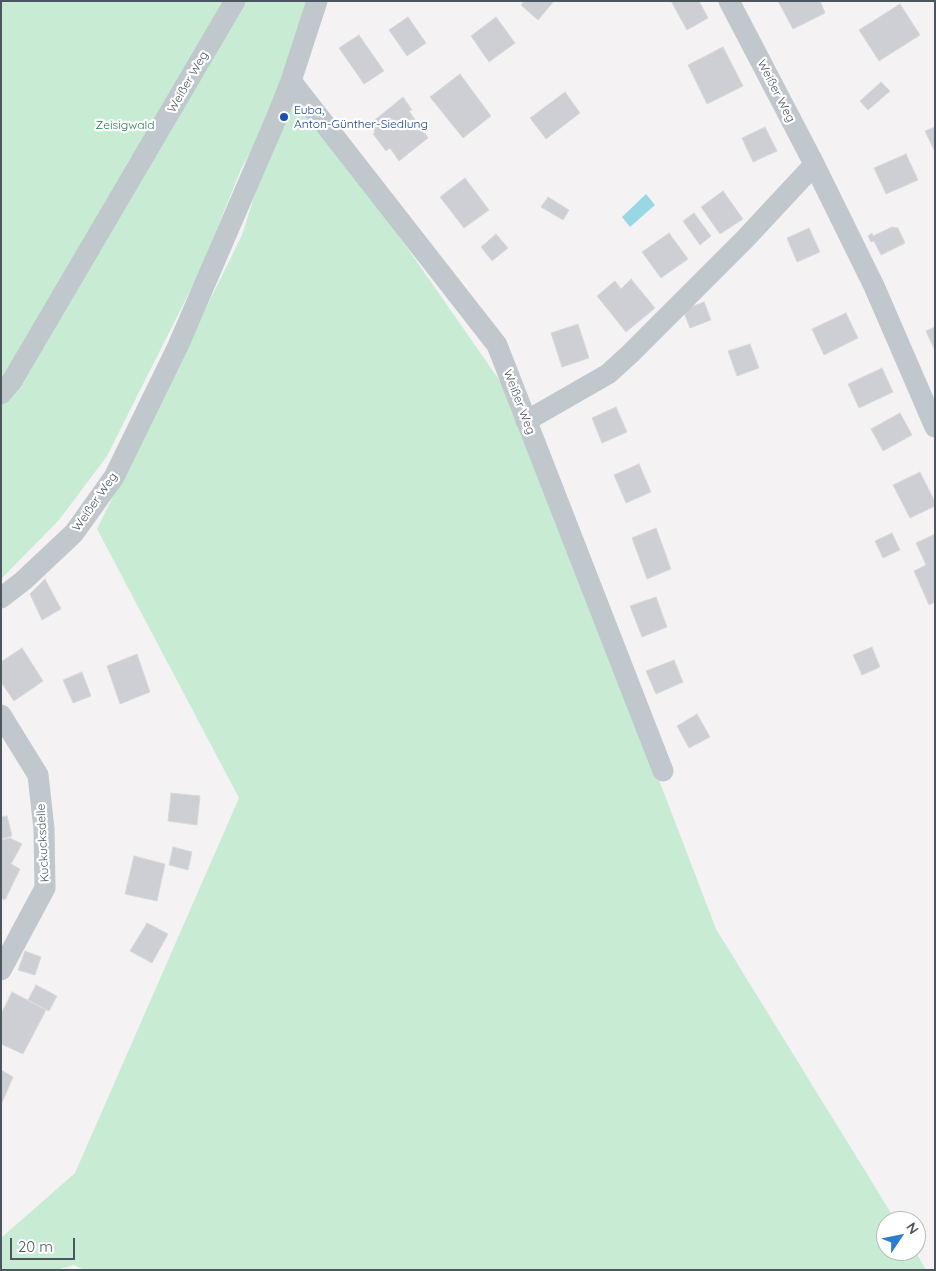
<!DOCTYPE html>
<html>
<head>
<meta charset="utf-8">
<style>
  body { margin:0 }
  #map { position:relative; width:936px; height:1271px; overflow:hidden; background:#f4f2f3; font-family:Quicksand,sans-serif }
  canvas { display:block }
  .frame { position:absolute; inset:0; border:2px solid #4c565e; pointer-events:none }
  .north { position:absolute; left:876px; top:1211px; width:50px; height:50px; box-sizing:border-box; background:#fff; border:1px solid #b7bbbf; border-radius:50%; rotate:56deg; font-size:14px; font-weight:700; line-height:20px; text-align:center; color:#4c565e }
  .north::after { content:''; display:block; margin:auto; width:18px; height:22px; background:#2d7dd3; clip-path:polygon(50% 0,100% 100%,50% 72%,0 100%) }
  .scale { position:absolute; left:10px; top:1238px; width:65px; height:22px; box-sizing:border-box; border:2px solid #4c565e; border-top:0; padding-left:6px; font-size:15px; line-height:18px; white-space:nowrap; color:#4c565e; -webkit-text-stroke:4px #fff; paint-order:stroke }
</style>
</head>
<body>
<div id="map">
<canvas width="936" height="1271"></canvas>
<div class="frame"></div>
<div class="north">N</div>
<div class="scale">20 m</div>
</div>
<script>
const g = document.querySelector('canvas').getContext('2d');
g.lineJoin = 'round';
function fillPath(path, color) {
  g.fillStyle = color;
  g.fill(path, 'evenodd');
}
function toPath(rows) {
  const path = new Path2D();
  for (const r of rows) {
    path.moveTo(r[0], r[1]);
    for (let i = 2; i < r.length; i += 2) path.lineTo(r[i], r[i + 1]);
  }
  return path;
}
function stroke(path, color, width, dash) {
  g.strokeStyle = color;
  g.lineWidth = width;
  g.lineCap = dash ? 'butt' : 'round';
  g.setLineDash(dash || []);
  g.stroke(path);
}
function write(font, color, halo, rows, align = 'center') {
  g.font = font + ' Quicksand,sans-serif';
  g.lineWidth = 4.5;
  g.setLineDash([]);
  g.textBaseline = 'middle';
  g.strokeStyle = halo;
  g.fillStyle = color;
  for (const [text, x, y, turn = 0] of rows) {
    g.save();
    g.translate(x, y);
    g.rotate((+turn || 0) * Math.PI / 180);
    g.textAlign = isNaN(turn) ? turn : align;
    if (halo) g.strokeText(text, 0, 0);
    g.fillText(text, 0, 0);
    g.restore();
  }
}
const green = toPath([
  [1,1,317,1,291,81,502,384,664,793,716,929,896,1221,886,1221,886,1251,915,1251,926,1270,84,1270,74,1265,56,1270,1,1270,1,1238,75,1173,239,798,97,529,242,235,290,84,242,167,198,275,107,456,59,520,1,579]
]);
const water = toPath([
  [646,194,655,205,630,227,622,217]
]);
const building = toPath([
  [524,1,554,1,538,20,521,5,524,1],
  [671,1,699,1,708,18,687,30,671,1],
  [778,1,820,1,825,13,793,29,778,1],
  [900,4,920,35,879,61,859,30,900,4],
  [408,17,426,43,407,56,389,30,408,17],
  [496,17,515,43,489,62,471,36,496,17],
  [359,35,384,71,364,84,339,48,359,35],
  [723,47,743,86,707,104,688,65,723,47],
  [460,74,491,116,463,138,430,97,460,74],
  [881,82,890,91,868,110,860,101,881,82],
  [565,92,580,113,546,139,530,118,565,92],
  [403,97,412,110,409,111,428,138,399,161,390,148,386,151,373,134,375,132,370,124,403,97],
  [765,127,777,151,753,162,742,138,765,127],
  [935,127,935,152,925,131,935,127],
  [906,154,918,180,886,194,874,168,906,154],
  [465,178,489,210,464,228,440,197,465,178],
  [723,191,743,219,720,234,701,207,723,191],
  [548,197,569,210,563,220,541,207,548,197],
  [694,213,711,236,700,245,683,221,694,213],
  [892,227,898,228,905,243,881,255,874,241,871,242,868,236,872,233,873,236,892,227],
  [809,228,820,252,797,262,787,238,809,228],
  [669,233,688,259,661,278,642,252,669,233],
  [496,234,508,248,492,261,481,247,496,234],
  [631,279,655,308,626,332,597,296,615,281,621,289,631,279],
  [704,302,711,320,690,328,683,310,704,302],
  [846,313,858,338,824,355,812,329,846,313],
  [578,324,589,358,562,367,551,333,578,324],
  [935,327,935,351,926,331,935,327],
  [750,344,759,368,737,376,728,351,750,344],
  [882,368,893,392,859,408,848,384,882,368],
  [616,407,627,432,602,443,592,418,616,407],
  [900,413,912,435,883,451,871,429,900,413],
  [639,464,651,492,626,503,614,475,639,464],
  [920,472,935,502,935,506,910,518,893,485,920,472],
  [656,528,671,569,647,579,632,538,656,528],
  [892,533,900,550,883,558,875,541,892,533],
  [935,534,935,602,929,605,914,571,926,565,916,543,935,534],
  [45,579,61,609,42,620,30,594,45,579],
  [656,597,667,627,642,637,630,606,656,597],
  [872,647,880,667,862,675,853,655,872,647],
  [22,648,43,681,14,701,1,682,1,662,22,648],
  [137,654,150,692,120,704,107,666,137,654],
  [674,660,683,682,656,694,646,671,674,660],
  [82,672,91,696,73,703,63,680,82,672],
  [697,714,710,737,689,748,677,726,697,714],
  [171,793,200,796,197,825,168,821,171,793],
  [7,816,12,836,1,839,1,817,7,816],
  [10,838,22,844,11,864,20,869,5,900,1,898,1,840,10,838],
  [173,847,192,852,188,870,169,865,173,847],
  [134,856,165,864,157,901,125,894,134,856],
  [147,923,168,934,152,963,130,951,147,923],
  [25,951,41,957,35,975,18,970,25,951],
  [36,985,57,996,49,1011,28,1000,36,985],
  [12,992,46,1010,23,1054,1,1044,1,1014,12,992],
  [1,1070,13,1077,1,1105,1,1070]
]);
const minor = toPath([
  [729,1,811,158,874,286,935,427],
  [291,81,497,345,663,771],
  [1,394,12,381,235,1],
  [526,421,608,374,630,354,745,239,814,165],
  [1,598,23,581,74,533,114,477,178,346,276,119,291,81,317,1],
  [1,715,38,775,44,829,45,888,1,970]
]);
const markers = [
  [284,117,5,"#1a4fb4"]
];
const streetNames = [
  ["Weißer Weg",188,82,-60],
  ["Weißer Weg",776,91,63],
  ["Weißer Weg",519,402,69],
  ["Weißer Weg",95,502,-55],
  ["Kuckucksdelle",43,843,-93]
];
const transitNames = [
  ["Euba,",294,110],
  ["Anton-Günther-Siedlung",294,124]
];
const parkNames = [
  ["Zeisigwald",125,125]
];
fillPath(green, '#c7ecd3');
fillPath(water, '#98d8e4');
fillPath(building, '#cdcfd4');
stroke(building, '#d7d9dd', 1);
stroke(minor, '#c0c7cd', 21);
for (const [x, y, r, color] of markers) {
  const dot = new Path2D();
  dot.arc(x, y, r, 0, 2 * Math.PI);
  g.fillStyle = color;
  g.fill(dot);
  stroke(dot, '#fff', 2);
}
write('12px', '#4c565e', '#fff', streetNames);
write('12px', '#164399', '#fff', transitNames, 'left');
write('12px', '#227a4a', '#fff', parkNames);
</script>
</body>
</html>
